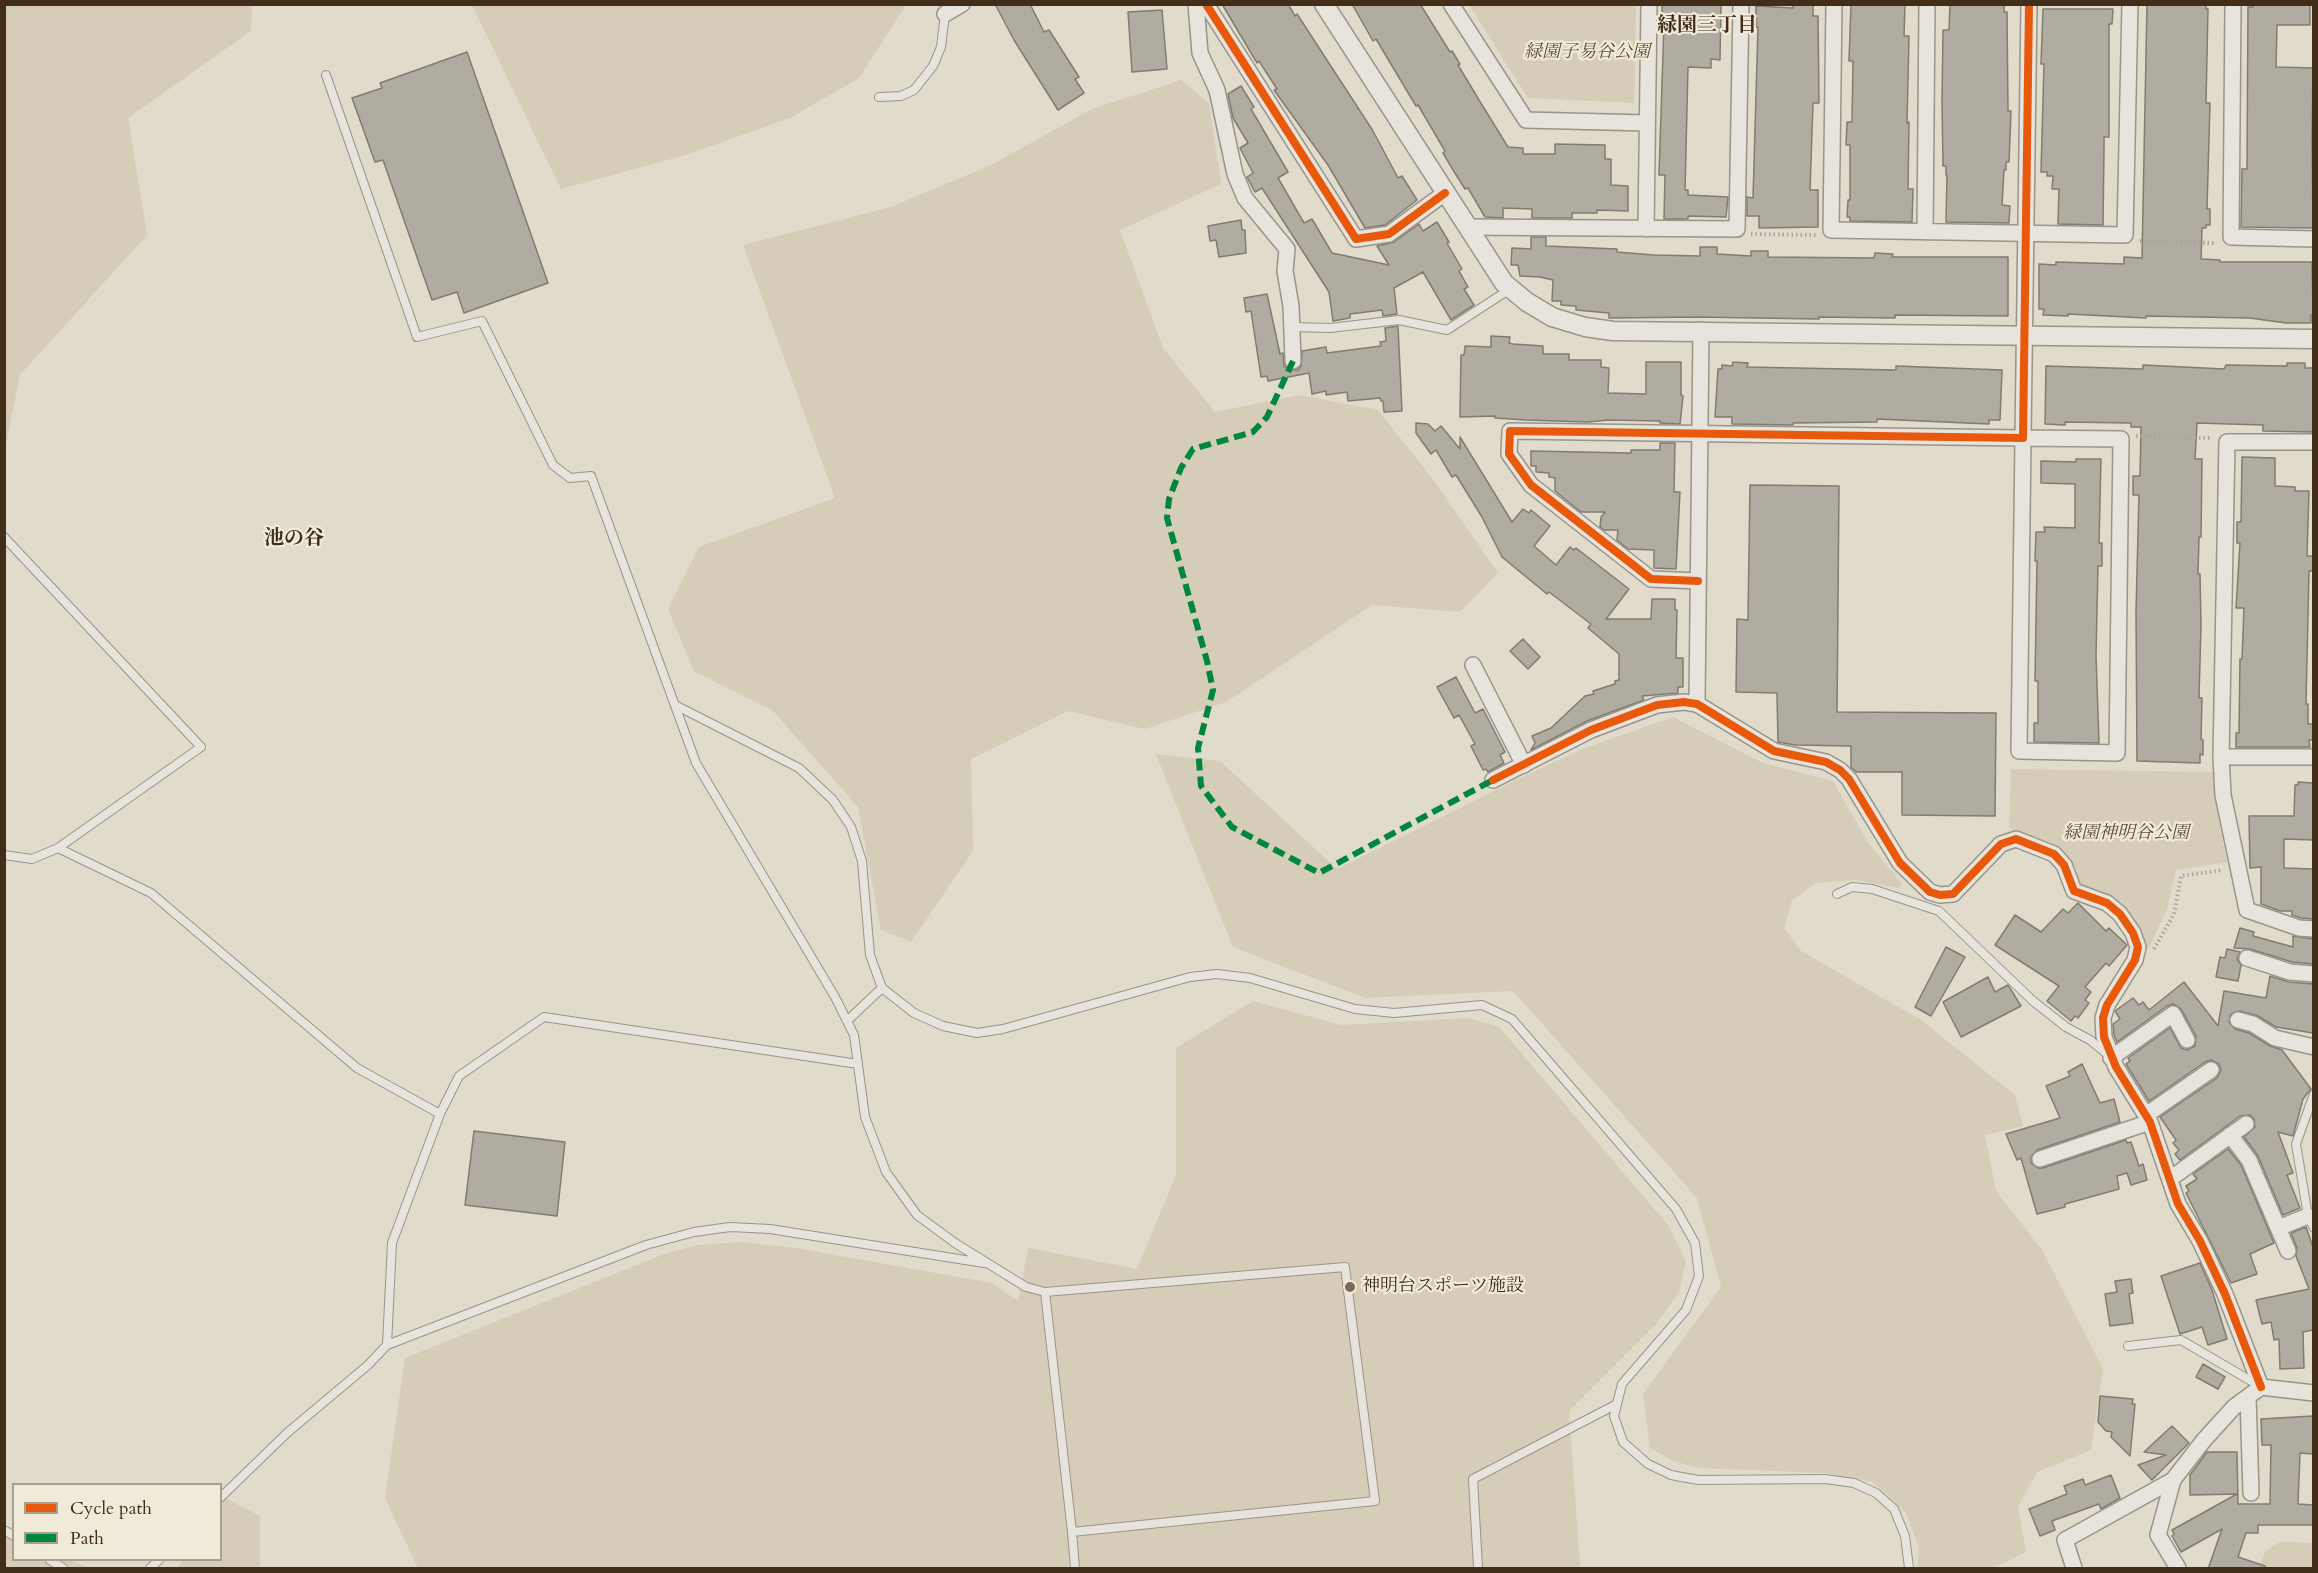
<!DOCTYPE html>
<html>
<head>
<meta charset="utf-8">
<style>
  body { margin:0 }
  #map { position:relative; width:2318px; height:1573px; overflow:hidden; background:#e0dbcb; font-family:Cardo,serif }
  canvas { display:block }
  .frame { position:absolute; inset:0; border:6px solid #422d19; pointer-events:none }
  .legend { position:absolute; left:12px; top:1483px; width:210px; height:78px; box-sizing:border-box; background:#f0ebd8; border:2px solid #aa9f8c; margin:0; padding:8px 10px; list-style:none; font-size:18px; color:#422d19 }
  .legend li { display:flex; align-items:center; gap:12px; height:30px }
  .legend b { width:30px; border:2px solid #aa9f8c }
</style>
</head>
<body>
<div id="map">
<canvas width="2318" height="1573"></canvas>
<div class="frame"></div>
<ul class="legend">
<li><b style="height:8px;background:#e8590c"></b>Cycle path</li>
<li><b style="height:8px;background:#00873e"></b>Path</li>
</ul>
</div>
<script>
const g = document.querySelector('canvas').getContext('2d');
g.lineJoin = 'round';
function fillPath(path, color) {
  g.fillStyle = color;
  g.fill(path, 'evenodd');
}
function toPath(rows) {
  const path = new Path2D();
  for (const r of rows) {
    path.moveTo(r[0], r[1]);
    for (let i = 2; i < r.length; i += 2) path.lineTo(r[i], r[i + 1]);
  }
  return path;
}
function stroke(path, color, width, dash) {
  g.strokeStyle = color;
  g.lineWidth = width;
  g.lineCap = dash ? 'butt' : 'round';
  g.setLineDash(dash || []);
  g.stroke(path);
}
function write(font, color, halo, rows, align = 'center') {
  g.font = font + ' Cardo,"Noto Serif JP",serif';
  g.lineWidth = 4.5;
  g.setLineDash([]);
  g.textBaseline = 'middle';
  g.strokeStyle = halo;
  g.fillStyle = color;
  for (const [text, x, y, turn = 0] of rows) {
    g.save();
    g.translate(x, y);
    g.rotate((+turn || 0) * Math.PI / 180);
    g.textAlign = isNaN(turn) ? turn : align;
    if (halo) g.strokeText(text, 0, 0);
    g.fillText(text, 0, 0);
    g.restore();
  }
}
const green = toPath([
  [5,4,252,5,251,31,128,118,147,235,20,375,5,450],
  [472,5,906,5,859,78,790,118,686,155,561,189],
  [1469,5,1636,5,1634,103,1528,98],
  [1181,80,1209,103,1221,184,1120,230,1163,348,1215,412,1300,395,1378,410,1432,478,1498,573,1460,612,1372,605,1226,702,1145,729,1068,711,971,759,973,851,911,942,881,930,858,807,773,711,694,671,668,609,699,547,835,498,743,245,891,207,991,165,1092,109],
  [1673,717,1763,763,1833,781,1867,841,1903,885,1897,888,1856,880,1816,883,1792,900,1784,928,1801,951,1921,1020,2015,1095,2023,1126,1985,1135,1996,1191,2042,1250,2103,1369,2091,1450,2037,1472,2018,1507,2026,1552,1993,1568,1917,1568,1919,1548,1907,1515,1889,1496,1872,1482,1824,1473,1699,1468,1673,1461,1650,1448,1643,1394,1721,1287,1697,1198,1513,991,1365,998,1233,947,1156,754,1220,761,1337,869,1512,782,1580,750],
  [2011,769,2214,772,2220,825,2227,862,2176,870,2167,909,2149,948,2144,951,2140,928,2122,906,2110,897,2080,886,2067,858,2058,848,2009,828],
  [1253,1001,1341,1025,1468,1018,1499,1027,1668,1225,1686,1261,1679,1292,1658,1322,1569,1411,1580,1568,418,1568,385,1498,405,1358,667,1253,698,1245,742,1242,796,1248,992,1283,1018,1301,1028,1248,1137,1269,1176,1175,1176,1048],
  [221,1496,260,1516,260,1568,5,1568,4,1528,13,1533,14,1560,70,1560,89,1568,179,1567,182,1560,220,1560],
  [2280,1542,2313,1543,2313,1568,2258,1568,2265,1552]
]);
const building = toPath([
  [995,4,1030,4,1044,32,1049,30,1079,77,1075,79,1084,93,1058,110,1014,40,995,4],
  [1222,4,1288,4,1295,16,1297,14,1373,131,1398,178,1402,176,1417,200,1385,225,1365,228,1328,165,1274,90,1277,89,1259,61,1257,63,1222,4],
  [1352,4,1420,4,1450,52,1452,51,1460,64,1458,65,1482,105,1508,147,1523,148,1523,154,1555,154,1555,144,1605,145,1605,159,1611,159,1611,185,1628,186,1628,211,1597,210,1597,213,1572,213,1572,218,1532,218,1532,209,1503,208,1503,218,1485,217,1468,188,1465,189,1453,170,1443,153,1445,151,1418,105,1416,106,1376,39,1373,41,1352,4],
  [1662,4,1721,4,1720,60,1711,59,1711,68,1688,67,1685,190,1688,190,1688,195,1728,197,1726,217,1688,216,1688,219,1664,219,1665,175,1659,175,1664,23,1662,23,1662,4],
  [1851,4,1905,4,1904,36,1909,36,1907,123,1909,122,1908,189,1913,189,1912,222,1850,221,1850,217,1847,217,1848,200,1850,200,1850,145,1846,145,1847,122,1852,122,1853,61,1849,61,1851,4],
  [1950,4,2004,4,2004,12,2007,12,2008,111,2011,111,2009,162,2006,162,2006,170,2004,170,2002,205,2010,206,2009,223,1946,222,1947,175,1946,175,1946,166,1943,166,1942,103,1943,30,1949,30,1950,4],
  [2147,4,2206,4,2206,9,2208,9,2206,103,2210,103,2207,209,2210,209,2210,225,2206,225,2206,228,2202,228,2201,259,2220,260,2220,262,2312,262,2313,315,2311,315,2311,323,2286,323,2250,318,2146,316,2146,318,2068,314,2068,316,2043,315,2044,309,2039,309,2039,264,2056,265,2056,262,2124,264,2124,257,2142,258,2147,4],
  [2253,4,2310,4,2310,25,2277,25,2276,67,2313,68,2312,138,2313,228,2241,227,2242,169,2247,169,2248,7,2253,7,2253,4],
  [1793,5,1813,5,1813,16,1818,16,1819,103,1813,103,1810,190,1818,190,1818,227,1759,228,1759,216,1747,216,1747,197,1753,198,1758,27,1756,27,1756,6,1793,8,1793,5],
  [2043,9,2113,9,2112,24,2109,24,2109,137,2104,137,2104,149,2103,225,2058,224,2059,189,2052,189,2053,176,2047,176,2047,172,2041,172,2044,64,2041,64,2043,9],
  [1162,10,1167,69,1132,72,1128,12,1162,10],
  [467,52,548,283,464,313,457,292,432,300,383,160,375,162,352,98,382,88,380,83,467,52],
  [1241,86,1254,107,1251,109,1288,172,1278,178,1304,223,1312,219,1332,253,1389,265,1377,246,1394,242,1419,224,1423,231,1437,222,1449,242,1447,243,1462,269,1459,271,1468,287,1464,289,1474,305,1451,320,1423,272,1394,288,1397,314,1383,316,1382,310,1350,314,1350,318,1333,321,1329,292,1262,188,1255,192,1247,177,1253,173,1240,148,1248,143,1233,118,1228,94,1241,86],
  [1241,220,1242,230,1245,230,1246,253,1219,257,1216,240,1210,241,1208,226,1241,220],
  [1531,237,1546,237,1546,246,1617,249,1617,252,1654,255,1700,256,1700,247,1717,247,1717,254,1751,256,1751,251,1768,251,1768,257,1874,258,1875,253,1893,254,1892,257,2008,257,2008,316,1895,315,1895,318,1819,317,1819,319,1699,317,1609,318,1609,313,1576,310,1576,306,1561,305,1561,301,1552,301,1553,280,1540,277,1520,276,1518,265,1511,265,1512,248,1531,249,1531,237],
  [1267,294,1280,354,1283,353,1284,366,1289,370,1298,370,1301,366,1302,351,1326,347,1327,353,1381,346,1380,342,1386,341,1385,328,1398,326,1402,411,1384,412,1383,401,1381,401,1380,398,1348,401,1347,392,1326,395,1326,391,1312,394,1309,373,1268,381,1267,376,1261,377,1251,311,1246,312,1244,298,1267,294],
  [1491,336,1510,337,1509,343,1513,344,1543,346,1543,354,1569,354,1569,360,1601,360,1601,367,1609,368,1608,393,1646,394,1646,362,1681,362,1681,395,1683,396,1680,424,1660,423,1660,421,1608,420,1588,422,1526,420,1495,418,1495,416,1460,417,1461,355,1464,355,1465,346,1491,347,1491,336],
  [1733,362,1748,363,1747,367,1896,370,1896,366,2002,370,2000,420,1989,420,1989,424,1877,419,1877,422,1793,423,1793,425,1732,424,1732,417,1715,417,1718,369,1722,369,1722,365,1732,366,1733,362],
  [2287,363,2305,363,2305,368,2313,368,2313,432,2263,431,2263,425,2197,423,2195,459,2202,459,2201,537,2199,537,2198,574,2200,574,2201,625,2199,698,2202,698,2201,739,2203,740,2203,755,2200,754,2200,763,2137,761,2136,611,2139,495,2133,495,2133,476,2140,476,2141,427,2131,427,2131,423,2065,422,2065,425,2045,424,2046,366,2143,369,2143,365,2224,369,2226,365,2287,366,2287,363],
  [1416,423,1428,424,1435,431,1441,426,1460,449,1460,437,1512,522,1523,509,1529,513,1531,510,1550,526,1534,546,1556,565,1570,547,1574,550,1576,548,1629,589,1606,619,1651,619,1652,599,1675,599,1675,610,1677,610,1676,658,1683,658,1683,687,1678,687,1678,693,1642,696,1644,700,1587,721,1531,750,1535,743,1532,736,1551,728,1585,696,1594,694,1593,691,1615,684,1615,681,1619,680,1619,654,1588,628,1591,624,1549,592,1547,594,1502,557,1482,517,1456,475,1452,477,1436,450,1431,454,1416,433,1416,423],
  [1660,443,1675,443,1674,492,1680,492,1676,569,1654,568,1654,550,1628,549,1617,540,1618,530,1604,530,1600,527,1601,517,1605,512,1581,512,1555,491,1555,478,1549,477,1549,473,1536,472,1536,466,1531,466,1531,451,1631,453,1631,450,1660,450,1660,443],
  [2242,457,2275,458,2275,486,2295,487,2295,491,2309,491,2307,556,2313,556,2313,571,2309,571,2306,704,2308,704,2308,724,2313,724,2313,740,2309,740,2310,747,2236,747,2236,733,2239,733,2240,659,2242,659,2244,608,2236,608,2240,543,2237,543,2237,522,2241,522,2242,457],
  [2076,459,2101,459,2099,543,2102,543,2102,566,2098,566,2096,656,2099,743,2034,742,2034,723,2038,723,2038,681,2035,681,2037,561,2035,561,2036,532,2045,532,2044,527,2075,528,2075,484,2041,483,2041,461,2076,462,2076,459],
  [1750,485,1839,486,1837,712,1996,713,1995,816,1902,815,1902,772,1856,772,1851,767,1851,746,1795,745,1778,742,1777,693,1736,692,1737,619,1748,620,1750,485],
  [1523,639,1540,657,1528,669,1510,651,1523,639],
  [1456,677,1475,713,1483,709,1505,752,1500,755,1504,763,1488,772,1486,769,1483,770,1471,746,1475,744,1459,715,1454,718,1437,687,1456,677],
  [2298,782,2313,783,2313,840,2284,839,2284,868,2313,869,2313,919,2301,918,2292,915,2292,911,2280,911,2261,904,2261,867,2250,868,2249,816,2294,816,2295,785,2298,785,2298,782],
  [2078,903,2106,931,2109,928,2127,945,2109,966,2106,963,2085,987,2091,992,2085,1000,2089,1003,2078,1018,2075,1016,2071,1021,2047,1001,2059,986,1995,945,2015,915,2041,932,2063,909,2068,913,2078,903],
  [2240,928,2254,932,2253,936,2293,947,2293,936,2313,939,2313,964,2292,962,2250,949,2234,948,2240,928],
  [1946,947,1965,957,1931,1016,1915,1007,1946,947],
  [2227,949,2240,952,2237,959,2241,965,2238,981,2216,977,2220,957,2225,958,2227,949],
  [2270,976,2289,982,2313,984,2313,1033,2276,1027,2258,1016,2240,1011,2231,1014,2229,1022,2235,1029,2249,1033,2270,1046,2282,1050,2311,1089,2303,1099,2293,1136,2278,1132,2293,1173,2287,1175,2300,1208,2283,1215,2258,1156,2244,1137,2255,1127,2254,1119,2250,1115,2240,1116,2180,1160,2175,1154,2179,1150,2173,1143,2176,1140,2160,1117,2217,1078,2221,1070,2219,1064,2211,1060,2205,1062,2149,1101,2126,1064,2130,1061,2128,1058,2170,1028,2181,1048,2187,1050,2195,1046,2196,1036,2181,1009,2173,1004,2167,1006,2117,1042,2114,1035,2113,1024,2120,1019,2115,1011,2133,998,2139,1005,2143,1002,2149,1010,2184,982,2218,1026,2224,991,2266,998,2270,976],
  [1988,977,1995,992,2008,985,2021,1006,1961,1037,1943,1002,1988,977],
  [2082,1064,2100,1103,2114,1099,2120,1122,2037,1150,2031,1157,2031,1163,2038,1168,2043,1168,2126,1140,2127,1143,2131,1142,2139,1166,2143,1164,2147,1180,2131,1185,2127,1173,2117,1176,2119,1189,2065,1204,2065,1207,2037,1214,2021,1158,2017,1160,2006,1134,2060,1118,2046,1086,2070,1076,2068,1072,2082,1064],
  [474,1131,565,1142,557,1216,465,1205,474,1131],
  [2228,1149,2241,1165,2274,1243,2250,1254,2257,1274,2231,1283,2186,1193,2189,1191,2186,1186,2197,1179,2193,1174,2228,1149],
  [2306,1227,2313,1247,2313,1330,2303,1332,2304,1368,2280,1369,2279,1339,2274,1340,2271,1322,2262,1324,2256,1300,2309,1289,2296,1256,2297,1248,2291,1233,2306,1227],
  [2200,1263,2212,1290,2227,1339,2208,1345,2202,1327,2180,1334,2161,1276,2200,1263],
  [2131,1279,2133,1293,2129,1294,2133,1323,2110,1326,2105,1294,2117,1292,2115,1281,2131,1279],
  [2203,1364,2225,1377,2218,1389,2196,1377,2203,1364],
  [2100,1396,2133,1399,2132,1404,2135,1404,2130,1456,2111,1437,2112,1432,2106,1431,2098,1422,2100,1396],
  [2313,1416,2313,1454,2300,1453,2298,1504,2313,1505,2313,1525,2258,1525,2258,1533,2246,1533,2238,1557,2265,1566,2265,1569,2208,1569,2222,1529,2181,1552,2172,1536,2174,1534,2172,1530,2237,1494,2190,1495,2190,1475,2207,1452,2237,1452,2238,1504,2270,1504,2271,1445,2262,1445,2261,1419,2313,1416],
  [2172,1426,2189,1443,2152,1480,2138,1465,2166,1455,2144,1452,2172,1426],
  [2111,1475,2120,1498,2101,1509,2099,1504,2052,1521,2055,1530,2040,1536,2029,1509,2067,1494,2064,1486,2083,1479,2085,1485,2111,1475]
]);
const path = toPath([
  [1751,234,1816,235],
  [2140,241,2216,243],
  [2136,436,2212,438],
  [2154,949,2174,914,2181,876,2223,870]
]);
const service = toPath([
  [326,75,417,337,482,321,553,465,570,478,591,476,696,763,835,997,854,1035,865,1117,886,1172,917,1215,955,1243,1026,1287,1045,1292,1072,1532],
  [879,97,901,96,914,90,933,66,941,47,945,14],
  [1292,327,1330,328,1399,320,1447,330,1510,289],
  [4,537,201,747,58,848,32,859,4,855],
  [675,705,799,768,833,800,851,827,862,861,870,955,882,988,914,1013,943,1026,977,1033,1003,1029,1190,977,1217,974,1250,978,1355,1009,1394,1013,1482,1005,1512,1019,1676,1209,1695,1243,1699,1276,1686,1310,1622,1384,1614,1416,1623,1442,1648,1464,1671,1475,1698,1480,1825,1479,1854,1483,1876,1493,1894,1509,1905,1536,1909,1568],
  [58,848,151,893,357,1068,440,1114],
  [1837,894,1852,887,1872,889,1939,911,2033,1001,2066,1027,2090,1040,2107,1054],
  [847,1021,882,988],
  [2314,1094,2296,1144,2308,1216,2314,1228],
  [1045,1292,1345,1267,1375,1501,1072,1532,1075,1568],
  [387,1345,646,1245,694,1232,730,1227,770,1229,984,1263],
  [2128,1346,2181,1340,2258,1385],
  [220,1498,287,1433,368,1365,387,1345,392,1243,440,1114,459,1076,544,1017,858,1064],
  [4,1530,14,1536],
  [50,1560,63,1568],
  [150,1568,159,1560],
  [1478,1568,1473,1479,1617,1404]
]);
const minor = toPath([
  [1196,4,1200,53,1217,90,1235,174,1245,198,1287,249,1285,271,1291,306,1293,361],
  [1206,4,1356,239,1389,234,1445,193],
  [1451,4,1526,120,1647,123],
  [1834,4,1831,230,2125,235,2130,4],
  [2233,4,2231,237,2314,239],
  [945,14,962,4],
  [1467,227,1737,229,1741,4],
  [1646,229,1649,4],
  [1925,232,1927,4],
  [2023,438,2121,439,2117,753,2019,751,2023,438],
  [2314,442,2227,442,2221,757,2223,795,2247,910,2299,928,2314,929],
  [1698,581,1651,579,1531,485,1509,454,1510,431,2023,438,2029,4],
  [1473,665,1524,765],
  [1697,704,1701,330],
  [2221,757,2314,757],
  [1493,780,1591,730,1657,705,1684,702,1697,704,1774,751,1826,762,1840,770,1849,779,1900,863,1930,892,1940,895,1953,894,2001,844,2016,839,2054,854,2064,865,2074,891,2107,903,2120,914,2133,933,2138,947,2135,960,2107,1005,2103,1018,2104,1037,2116,1067,2150,1122,2178,1204,2200,1241,2225,1294,2261,1387],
  [2247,958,2290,972,2314,974],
  [2238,1020,2253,1024,2275,1038,2314,1047],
  [2111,1058,2173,1014,2187,1040],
  [2146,1115,2211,1070],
  [2230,1135,2249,1160,2288,1251],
  [2040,1159,2150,1122],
  [2170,1179,2246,1124],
  [2278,1228,2308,1216],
  [2248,1397,2251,1493],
  [2173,1480,2158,1535,2178,1568],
  [2074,1568,2065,1540,2173,1480,2204,1440,2234,1407,2261,1387,2314,1393]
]);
const tertiary = toPath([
  [1324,4,1504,283,1527,302,1552,317,1585,327,1613,331,2314,339]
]);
const quiet = toPath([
  [1293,361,1267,417,1253,432,1193,449,1181,468,1169,499,1167,518,1207,661,1213,690,1198,748,1201,786,1232,827,1319,873,1493,780]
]);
const cycleway = toPath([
  [1206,4,1356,239,1389,234,1445,193],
  [1698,581,1651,579,1531,485,1509,454,1510,431,2023,438,2029,4],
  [1493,780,1591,730,1657,705,1684,702,1697,704,1774,751,1826,762,1840,770,1849,779,1900,863,1930,892,1940,895,1953,894,2001,844,2016,839,2054,854,2064,865,2074,891,2107,903,2120,914,2133,933,2138,947,2135,960,2107,1005,2103,1018,2104,1037,2116,1067,2150,1122,2178,1204,2200,1241,2225,1294,2261,1387]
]);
const markers = [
  [1350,1287,6,"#796a57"]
];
const parkNames = [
  ["緑園子易谷公園",1587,53],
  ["緑園神明谷公園",2126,834]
];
const poiNames = [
  ["神明台スポーツ施設",1362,1287]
];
const neighbourhoodNames = [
  ["緑園三丁目",1707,26],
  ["池の谷",294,539]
];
fillPath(green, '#d5cdb7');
fillPath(building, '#b1aca1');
stroke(building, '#827b70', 1.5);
stroke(service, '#999488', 10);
stroke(minor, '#999488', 18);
stroke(tertiary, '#999488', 21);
stroke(path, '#aaa59e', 4, [1.5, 3]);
stroke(service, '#e7e4dd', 8);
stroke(minor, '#e7e4dd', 15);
stroke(tertiary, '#e7e4dd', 18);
stroke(quiet, '#00873e', 6, [12, 6]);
stroke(cycleway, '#e8590c', 8);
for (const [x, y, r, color] of markers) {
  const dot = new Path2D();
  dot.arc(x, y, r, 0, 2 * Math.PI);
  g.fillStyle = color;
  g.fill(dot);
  stroke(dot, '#f0ebd8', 2);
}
write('italic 18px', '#5e4b35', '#f0ebd8', parkNames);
write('18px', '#422d19', '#f0ebd8', poiNames, 'left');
write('bold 20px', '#422d19', '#f0ebd8', neighbourhoodNames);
</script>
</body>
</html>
